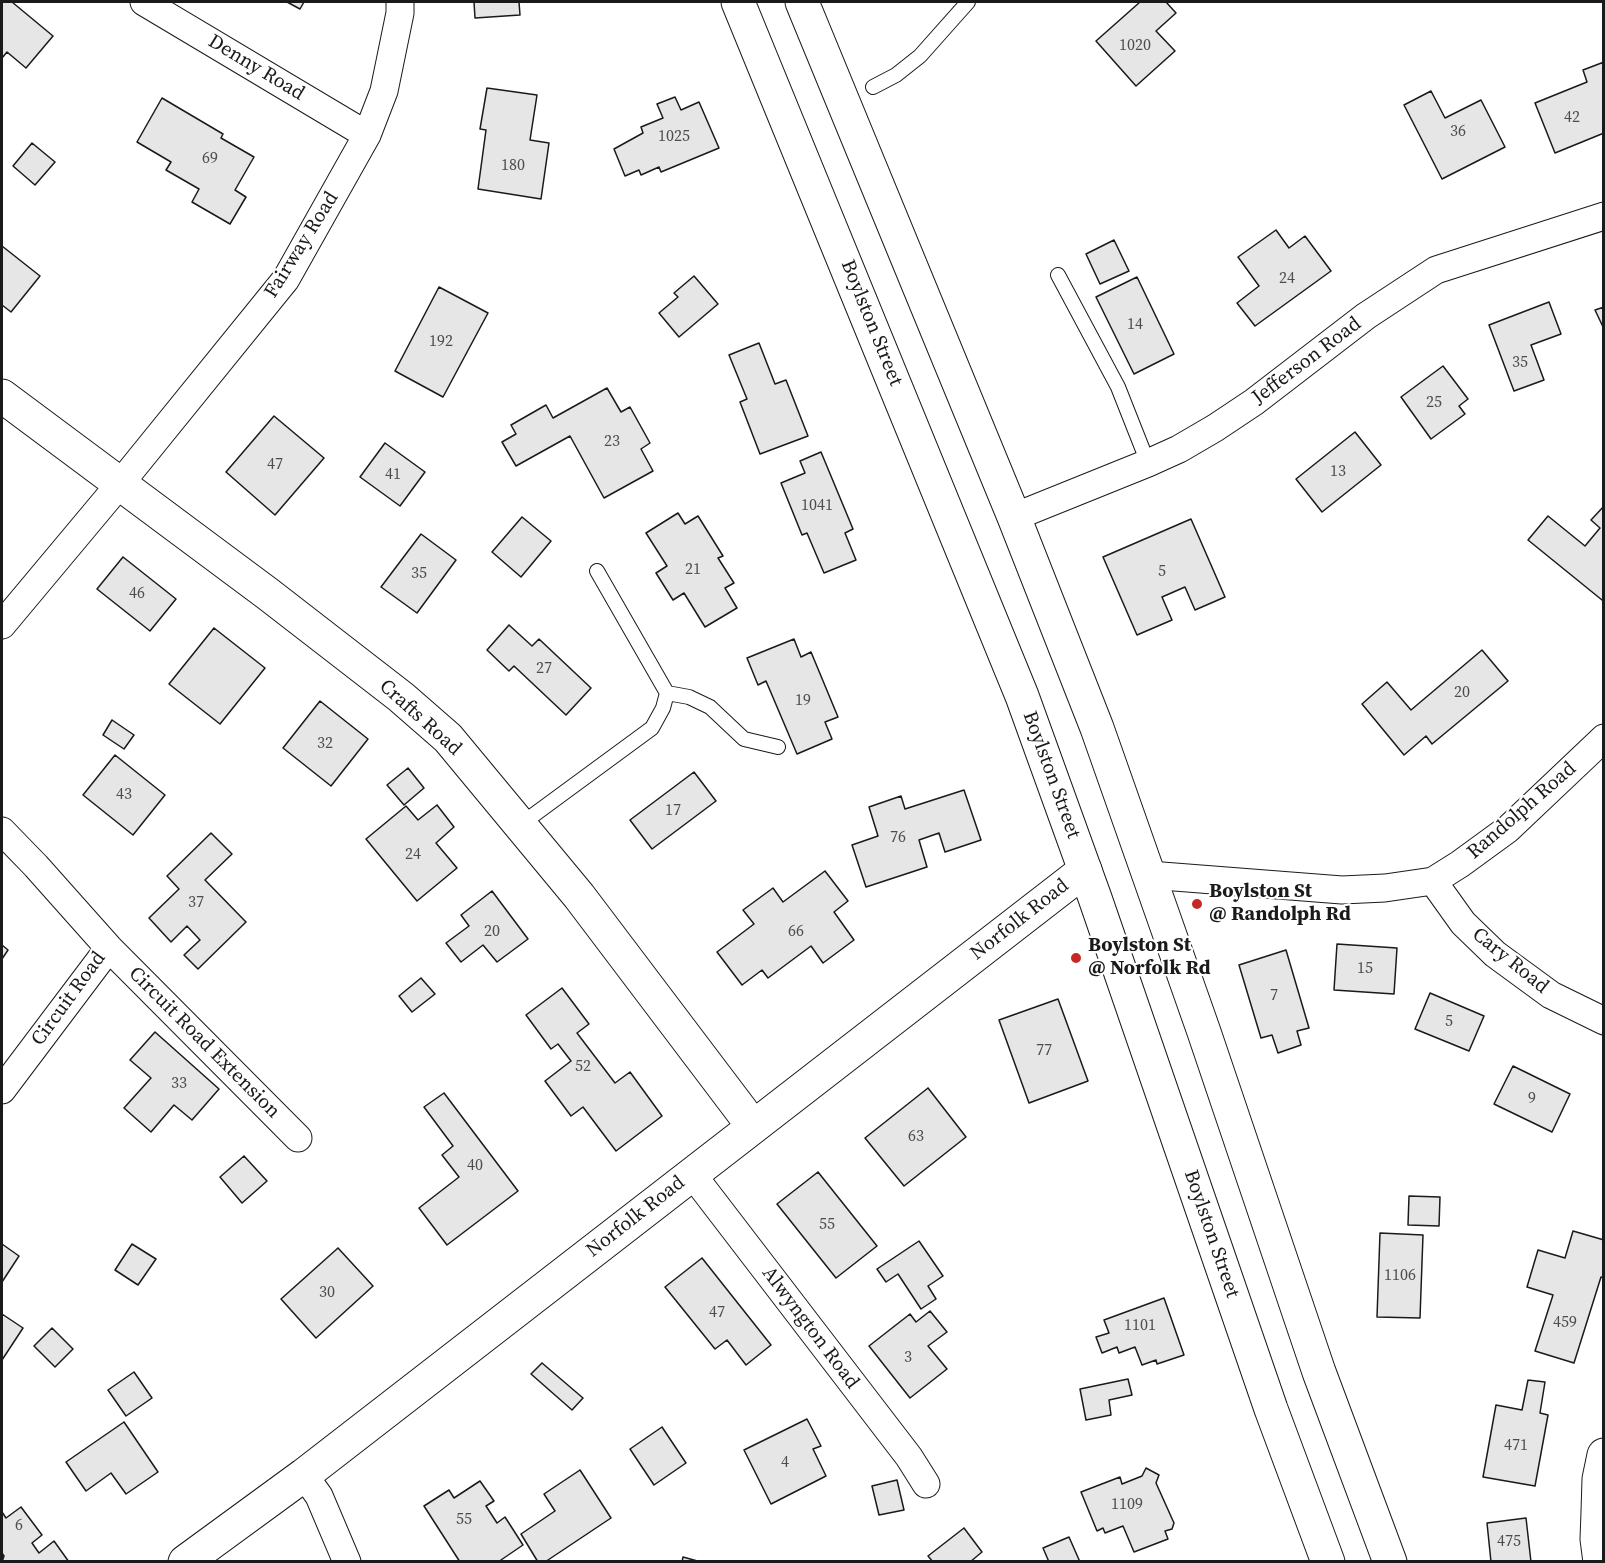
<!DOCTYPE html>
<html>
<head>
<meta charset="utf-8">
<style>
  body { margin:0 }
  #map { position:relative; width:1605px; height:1563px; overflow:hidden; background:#fff; font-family:"Source Serif 4",serif }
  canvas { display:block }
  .frame { position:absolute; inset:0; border:3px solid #1a1a1a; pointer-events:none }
</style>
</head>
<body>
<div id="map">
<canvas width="1605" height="1563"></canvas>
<div class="frame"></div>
</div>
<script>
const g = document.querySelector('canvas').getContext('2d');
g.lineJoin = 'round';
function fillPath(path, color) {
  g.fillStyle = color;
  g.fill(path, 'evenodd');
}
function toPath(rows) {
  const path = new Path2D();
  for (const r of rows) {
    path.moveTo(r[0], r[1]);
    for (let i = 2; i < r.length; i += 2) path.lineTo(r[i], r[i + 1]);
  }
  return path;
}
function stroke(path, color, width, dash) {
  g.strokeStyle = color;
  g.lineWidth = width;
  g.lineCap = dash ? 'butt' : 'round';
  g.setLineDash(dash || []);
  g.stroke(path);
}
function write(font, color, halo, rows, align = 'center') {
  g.font = font + ' "Source Serif 4",serif';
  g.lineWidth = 4.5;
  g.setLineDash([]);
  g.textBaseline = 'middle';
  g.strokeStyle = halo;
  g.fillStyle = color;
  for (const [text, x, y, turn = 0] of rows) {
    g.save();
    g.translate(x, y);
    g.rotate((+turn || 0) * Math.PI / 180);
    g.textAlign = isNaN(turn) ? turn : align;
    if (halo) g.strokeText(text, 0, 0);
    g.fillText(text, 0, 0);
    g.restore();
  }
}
const building = toPath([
  [2,2,12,2,53,36,26,68,7,52,2,58,2,2],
  [287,2,304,2,300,9,287,2],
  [474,2,519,2,520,15,475,18,474,2],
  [1140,2,1166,2,1176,13,1156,31,1175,51,1136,86,1096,41,1140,2],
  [1604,62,1604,133,1555,153,1535,103,1587,82,1583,70,1604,62],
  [487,88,537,95,530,140,549,143,541,199,478,189,486,130,480,129,487,88],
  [1431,91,1445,118,1481,100,1505,147,1442,179,1404,105,1431,91],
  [675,97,681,110,699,102,719,148,661,172,659,167,641,175,639,170,625,176,614,149,643,133,641,127,663,118,657,104,675,97],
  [162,98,223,134,221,138,254,157,235,190,246,197,230,224,192,202,199,189,166,170,171,162,137,142,162,98],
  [32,143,55,162,35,185,13,166,32,143],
  [1276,230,1289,248,1305,236,1331,271,1255,326,1237,303,1259,286,1238,257,1276,230],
  [1114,240,1129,271,1100,284,1086,254,1114,240],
  [2,246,40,276,11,312,2,305,2,246],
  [694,276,718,304,679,337,659,313,678,297,674,293,694,276],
  [1137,277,1174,354,1134,374,1096,297,1137,277],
  [439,287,488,313,443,397,395,371,439,287],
  [1549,302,1561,334,1531,345,1544,380,1514,391,1489,325,1549,302],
  [1604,307,1604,329,1595,310,1604,307],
  [759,343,775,384,786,380,808,436,760,454,740,402,747,399,729,355,759,343],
  [1443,366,1468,399,1459,406,1465,414,1431,439,1401,397,1443,366],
  [607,388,621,412,630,407,650,443,641,449,653,471,604,498,570,436,516,466,502,442,516,434,511,425,546,405,553,418,607,388],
  [274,416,324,458,275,515,226,472,274,416],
  [1355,432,1381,465,1322,512,1296,479,1355,432],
  [385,443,425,472,400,506,360,477,385,443],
  [821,452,853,529,845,533,856,560,824,573,807,533,802,535,781,483,805,473,800,461,821,452],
  [1604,506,1604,597,1602,600,1528,540,1548,516,1585,546,1600,528,1591,520,1604,506],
  [678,513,685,524,698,516,723,556,718,558,734,583,725,588,737,608,705,627,684,593,673,600,656,573,667,566,646,533,678,513],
  [522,517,551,541,521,577,492,552,522,517],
  [1191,519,1225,597,1195,610,1185,587,1162,597,1172,620,1137,635,1103,557,1191,519],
  [421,534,456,560,417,613,381,587,421,534],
  [123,557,176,599,150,631,97,589,123,557],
  [509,625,532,646,539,639,591,688,566,715,514,666,509,671,487,650,509,625],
  [214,628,265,668,220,724,169,684,214,628],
  [794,639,801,657,811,652,838,717,825,722,832,739,797,754,766,681,758,685,747,658,794,639],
  [1482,650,1508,681,1432,744,1426,736,1404,755,1362,704,1387,682,1411,710,1482,650],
  [320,701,368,739,331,786,283,748,320,701],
  [112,720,134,735,124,749,103,735,112,720],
  [115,755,165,795,133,835,83,795,115,755],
  [408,768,424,788,404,805,387,785,408,768],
  [694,772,716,801,652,849,630,820,694,772],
  [964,790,981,840,945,852,939,833,919,840,927,867,866,887,852,845,878,836,869,807,901,796,905,809,964,790],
  [437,805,454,827,436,843,457,868,417,901,366,839,406,806,418,820,437,805],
  [211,833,232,854,205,880,246,922,198,969,184,955,200,940,187,926,171,942,149,918,179,889,167,876,211,833],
  [825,871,848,901,834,912,854,940,823,963,811,946,768,978,762,970,742,985,717,952,754,924,743,910,773,888,783,902,825,871],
  [492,891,528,939,497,962,483,945,461,962,446,943,469,926,461,915,492,891],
  [1337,944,1397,948,1394,994,1334,990,1337,944],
  [2,945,8,950,2,959,2,945],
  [1286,950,1309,1028,1297,1031,1301,1045,1278,1053,1272,1035,1261,1038,1239,965,1286,950],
  [421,978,435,994,412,1012,399,996,421,978],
  [562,988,589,1024,577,1033,615,1083,630,1072,662,1116,616,1151,583,1107,571,1116,545,1081,571,1061,558,1044,551,1049,526,1015,562,988],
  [1430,993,1484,1016,1469,1051,1415,1029,1430,993],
  [1058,999,1088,1081,1029,1103,999,1020,1058,999],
  [155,1032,219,1089,192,1120,174,1105,151,1132,124,1108,151,1078,130,1060,155,1032],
  [1513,1066,1570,1094,1552,1132,1494,1104,1513,1066],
  [928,1088,966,1137,904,1186,865,1138,928,1088],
  [444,1093,518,1191,447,1245,419,1208,459,1177,442,1155,453,1146,424,1107,444,1093],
  [244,1156,267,1181,242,1203,220,1177,244,1156],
  [818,1172,877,1246,836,1278,777,1204,818,1172],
  [1409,1196,1440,1197,1439,1226,1408,1225,1409,1196],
  [1573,1231,1604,1240,1604,1278,1601,1277,1574,1363,1535,1351,1553,1295,1527,1287,1538,1250,1565,1258,1573,1231],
  [1380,1233,1423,1235,1420,1318,1377,1317,1380,1233],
  [919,1241,943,1276,928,1286,936,1299,921,1309,898,1274,886,1282,877,1269,919,1241],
  [2,1244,19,1256,2,1282,2,1244],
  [132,1244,156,1259,138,1285,115,1270,132,1244],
  [338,1248,373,1286,316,1338,281,1299,338,1248],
  [702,1258,771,1345,746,1365,727,1340,715,1349,665,1287,702,1258],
  [1164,1298,1184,1355,1157,1364,1156,1360,1142,1365,1135,1347,1119,1353,1117,1347,1102,1353,1096,1337,1109,1333,1104,1320,1164,1298],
  [930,1311,947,1332,928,1346,947,1369,910,1398,869,1346,910,1314,916,1322,930,1311],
  [2,1314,23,1328,2,1360,2,1314],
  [52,1328,73,1349,55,1367,34,1346,52,1328],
  [542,1363,583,1398,572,1410,531,1374,542,1363],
  [134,1372,152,1398,126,1416,108,1390,134,1372],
  [1128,1379,1132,1395,1109,1400,1111,1415,1086,1420,1080,1389,1128,1379],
  [1528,1380,1545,1382,1540,1413,1548,1415,1535,1486,1483,1477,1496,1405,1522,1410,1528,1380],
  [807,1419,821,1446,813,1449,826,1476,771,1504,744,1450,807,1419],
  [124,1422,158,1472,126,1494,111,1473,86,1491,66,1462,124,1422],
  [662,1427,686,1463,654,1485,630,1449,662,1427],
  [1146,1468,1159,1475,1156,1483,1174,1523,1172,1529,1165,1531,1168,1539,1134,1552,1123,1526,1105,1533,1103,1528,1097,1531,1081,1492,1120,1477,1122,1484,1142,1476,1146,1468],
  [580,1470,611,1518,545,1562,538,1562,521,1534,555,1511,544,1494,580,1470],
  [897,1480,904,1510,879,1515,872,1486,897,1480],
  [480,1481,494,1501,486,1506,497,1523,505,1517,523,1545,498,1562,460,1562,424,1506,449,1490,454,1498,480,1481],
  [21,1507,42,1535,32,1543,39,1553,54,1541,69,1562,2,1562,4,1556,2,1553,2,1512,6,1518,21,1507],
  [1526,1518,1531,1562,1491,1562,1487,1523,1526,1518],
  [964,1528,982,1552,970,1562,933,1562,928,1556,964,1528],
  [1069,1537,1080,1562,1049,1562,1043,1548,1069,1537],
  [683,1557,701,1562,682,1562,683,1557]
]);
const lane = toPath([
  [873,87,896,75,920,56,968,2],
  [1058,275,1118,387,1148,463],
  [667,693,689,697,710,707,744,739,778,747],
  [520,825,652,728,663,708,667,693,597,571]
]);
const street = toPath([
  [144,2,367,135],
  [1014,517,1148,463,1179,449,1215,428,1254,402,1366,316,1436,270,1604,216],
  [2,625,119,485,286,279,367,135,384,91,400,13,400,2],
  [2,831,36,866,109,948,298,1138],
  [1149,875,1342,890,1385,888,1433,881,1460,864,1508,829,1604,738],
  [1433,881,1463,923,1495,954,1551,995,1604,1021],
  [2,1090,109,948],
  [692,1174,909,1457,926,1484],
  [304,1475,319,1496,347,1562]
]);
const secondary = toPath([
  [2,396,268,594,401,697,448,738,579,896,753,1126],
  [185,1562,304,1475,1085,870],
  [1600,1562,1597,1539,1598,1512,1599,1479,1604,1455]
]);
const highway = toPath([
  [738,2,1022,696,1095,898,1271,1409,1328,1562],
  [802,2,1014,517,1097,728,1204,1032,1319,1372,1390,1562]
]);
const markers = [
  [1197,904,6,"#c62828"],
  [1076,958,6,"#c62828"]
];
const numberNames = [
  ["1020",1135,46],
  ["42",1572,118],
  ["36",1458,132],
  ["1025",674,137],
  ["69",210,159],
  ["180",513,166],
  ["24",1287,279],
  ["14",1135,325],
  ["192",441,342],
  ["35",1520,363],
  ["25",1434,403],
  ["23",612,442],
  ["47",275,465],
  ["13",1338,472],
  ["41",393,475],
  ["1041",817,506],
  ["21",693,570],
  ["5",1162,572],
  ["35",419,574],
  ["46",137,594],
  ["27",544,669],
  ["20",1462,693],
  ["19",803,701],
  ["32",325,744],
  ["43",124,795],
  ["17",673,811],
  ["76",898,838],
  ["24",413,855],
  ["37",196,903],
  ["20",492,932],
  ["66",796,932],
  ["15",1365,969],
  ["7",1274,996],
  ["5",1449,1022],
  ["77",1044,1051],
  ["52",583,1067],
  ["33",179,1084],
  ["9",1532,1099],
  ["63",916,1137],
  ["40",475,1166],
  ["55",827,1225],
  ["1106",1400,1276],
  ["30",327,1293],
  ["47",717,1313],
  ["459",1565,1323],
  ["1101",1140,1326],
  ["3",908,1358],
  ["471",1516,1446],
  ["4",785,1463],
  ["1109",1127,1505],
  ["55",464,1520],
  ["6",19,1526],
  ["475",1509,1542]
];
const streetNames = [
  ["Denny Road",256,68,31],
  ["Fairway Road",302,245,-58],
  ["Boylston Street",871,323,68],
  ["Jefferson Road",1307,361,-37],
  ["Crafts Road",420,718,42],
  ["Boylston Street",1051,775,70],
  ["Randolph Road",1522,811,-41],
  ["Norfolk Road",1020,920,-38],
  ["Cary Road",1510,961,39],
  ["Circuit Road",69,999,-54],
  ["Circuit Road Extension",204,1043,45],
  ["Norfolk Road",636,1217,-38],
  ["Boylston Street",1211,1234,71],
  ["Alwyngton Road",810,1328,53]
];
const poiNames = [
  ["Boylston St",1209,892],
  ["@ Randolph Rd",1209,915],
  ["Boylston St",1088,946],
  ["@ Norfolk Rd",1088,969]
];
fillPath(building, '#e6e6e6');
stroke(building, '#1a1a1a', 1.5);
stroke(lane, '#1a1a1a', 16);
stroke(street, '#1a1a1a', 29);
stroke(secondary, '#1a1a1a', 35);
stroke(highway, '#1a1a1a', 35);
stroke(lane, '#fff', 14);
stroke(street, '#fff', 27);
stroke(secondary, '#fff', 33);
stroke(highway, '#fff', 33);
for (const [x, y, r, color] of markers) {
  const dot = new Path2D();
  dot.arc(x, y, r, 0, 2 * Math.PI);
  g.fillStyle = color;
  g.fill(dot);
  stroke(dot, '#fff', 2);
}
write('16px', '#4d4d4d', null, numberNames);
write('20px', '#1a1a1a', '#fff', streetNames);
write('bold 20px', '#1a1a1a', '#fff', poiNames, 'left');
</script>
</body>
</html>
